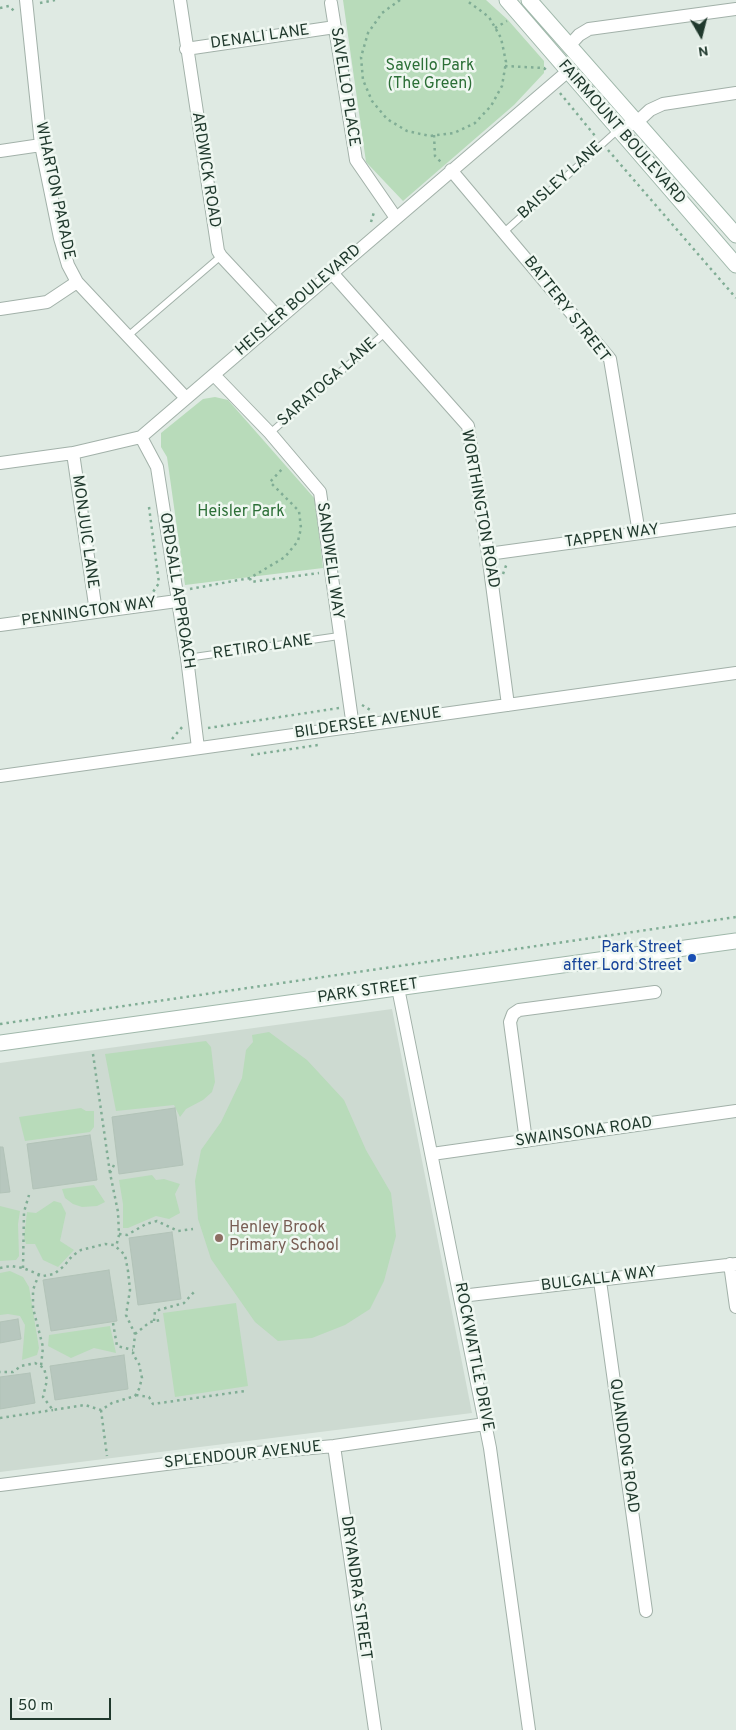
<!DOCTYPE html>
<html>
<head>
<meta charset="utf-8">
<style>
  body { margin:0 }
  #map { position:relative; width:736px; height:1730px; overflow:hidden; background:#dfeae3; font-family:Overpass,sans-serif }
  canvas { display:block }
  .north { position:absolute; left:676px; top:10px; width:50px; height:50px; -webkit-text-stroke:4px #eff7f1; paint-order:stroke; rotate:172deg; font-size:14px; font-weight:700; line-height:20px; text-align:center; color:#20392d }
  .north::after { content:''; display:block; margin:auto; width:18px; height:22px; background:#20392d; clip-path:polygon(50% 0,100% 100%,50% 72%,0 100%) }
  .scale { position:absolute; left:10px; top:1698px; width:101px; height:22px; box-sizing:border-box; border:2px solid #20392d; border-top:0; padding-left:6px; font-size:15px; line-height:18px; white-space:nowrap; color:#20392d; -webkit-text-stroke:4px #eff7f1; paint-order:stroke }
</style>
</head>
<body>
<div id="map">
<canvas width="736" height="1730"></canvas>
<div class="north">N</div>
<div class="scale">50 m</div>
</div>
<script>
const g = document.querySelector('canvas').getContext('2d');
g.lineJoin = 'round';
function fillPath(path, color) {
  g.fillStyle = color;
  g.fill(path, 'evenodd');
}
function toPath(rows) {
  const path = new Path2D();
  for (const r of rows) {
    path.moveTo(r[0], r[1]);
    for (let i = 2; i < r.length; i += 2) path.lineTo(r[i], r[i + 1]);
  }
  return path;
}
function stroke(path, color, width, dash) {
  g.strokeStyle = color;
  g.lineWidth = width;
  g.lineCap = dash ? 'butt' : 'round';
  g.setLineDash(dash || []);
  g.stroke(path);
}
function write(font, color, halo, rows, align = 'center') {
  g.font = font + ' Overpass,sans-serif';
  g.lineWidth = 5;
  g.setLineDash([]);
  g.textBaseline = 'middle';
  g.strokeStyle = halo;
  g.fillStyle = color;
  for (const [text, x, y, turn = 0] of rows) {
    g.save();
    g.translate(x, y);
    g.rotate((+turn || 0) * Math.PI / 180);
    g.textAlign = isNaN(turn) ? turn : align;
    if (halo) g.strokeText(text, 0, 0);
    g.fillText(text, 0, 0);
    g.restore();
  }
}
const built = toPath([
  [392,1009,472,1413,0,1472,0,1063]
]);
const green = toPath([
  [343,0,486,0,508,20,544,61,544,73,514,105,403,201,366,162],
  [215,397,228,400,315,499,323,568,185,585,167,457,161,447,161,433,203,399],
  [269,1032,307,1060,344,1100,366,1150,391,1193,396,1236,384,1281,370,1309,345,1325,312,1338,278,1341,255,1322,211,1259,198,1219,195,1181,201,1150,221,1122,242,1078,246,1050,253,1042,252,1035],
  [206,1041,211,1047,215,1082,212,1092,203,1100,186,1109,180,1117,174,1105,116,1111,105,1054],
  [81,1108,86,1111,94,1111,94,1127,90,1132,25,1141,19,1117],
  [152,1175,156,1180,164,1179,180,1184,175,1194,180,1213,169,1219,156,1216,128,1228,123,1228,123,1204,119,1180],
  [94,1185,105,1202,97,1206,82,1207,73,1204,65,1198,62,1189],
  [54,1201,61,1203,66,1213,60,1241,74,1250,58,1267,43,1260,35,1244,26,1244,24,1237,27,1212,36,1213],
  [0,1206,20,1211,18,1224,19,1256,16,1260,0,1261],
  [10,1271,23,1277,29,1287,39,1348,37,1355,22,1360,25,1325,20,1316,8,1314,0,1315,0,1273],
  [236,1303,248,1386,175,1397,163,1313],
  [110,1326,116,1353,94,1348,71,1358,48,1346,49,1335]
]);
const building = toPath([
  [175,1108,183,1165,119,1174,112,1117,175,1108],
  [90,1135,97,1180,33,1189,27,1144,90,1135],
  [0,1147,3,1147,10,1192,0,1193,0,1147],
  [172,1232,181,1299,138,1305,129,1238,172,1232],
  [109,1270,117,1321,51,1331,43,1280,109,1270],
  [18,1319,21,1339,0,1343,0,1322,18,1319],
  [124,1355,128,1389,55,1400,50,1366,124,1355],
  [30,1373,35,1403,0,1409,0,1377,30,1373]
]);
const path = toPath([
  [400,0,382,13,368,33,361,57,363,80,372,101,387,119,407,131,430,136,454,133,475,123,491,106,502,86,506,62,501,38,489,17,466,0],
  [40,3,55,0],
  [0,8,9,6,14,11],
  [495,28,507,21],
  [505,66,544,68,547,71],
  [560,93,596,137],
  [434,135,435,156,442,163],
  [608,150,736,298],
  [371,222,374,212],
  [149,507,159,583,153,592],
  [503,574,507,563],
  [250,578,251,582,319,573],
  [190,589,250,578,285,557,298,541,301,528,299,511,270,482,284,467],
  [362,705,372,711],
  [208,728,339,708],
  [172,739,183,726],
  [251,755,318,745],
  [0,1024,736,917],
  [93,1054,110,1173],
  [114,1165,110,1173,118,1212,119,1235,116,1247],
  [119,1234,127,1235,146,1224,157,1221,178,1231,193,1229],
  [0,1268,11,1266,23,1268,43,1276,54,1274,64,1266,72,1256,81,1250,105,1244,114,1245,125,1255,128,1271,130,1290,126,1315,135,1334,133,1354,139,1364,142,1378,139,1389,135,1396,112,1403,101,1410,85,1405,53,1410,43,1397,47,1380,44,1368,35,1363,21,1366,13,1372,0,1372],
  [23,1268,24,1212,29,1195],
  [39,1274,33,1290,33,1308,43,1347,41,1366],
  [154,1321,155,1311,184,1303,194,1292],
  [113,1323,117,1346,133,1350],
  [135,1334,150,1322,161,1320],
  [136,1395,149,1397,153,1404,245,1391],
  [101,1410,107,1456],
  [0,1418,53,1410]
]);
const lane = toPath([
  [504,232,618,130],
  [129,335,221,256],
  [270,433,385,333],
  [187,658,339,636]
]);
const street = toPath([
  [26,0,41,145,60,238,68,265,77,282,185,397],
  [180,0,218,251,221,256,278,317],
  [331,3,356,160,396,218],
  [569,46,579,35,589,29,736,9],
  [186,49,335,27],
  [618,130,637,122,650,110,663,104,736,93],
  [0,151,41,145],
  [451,170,610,359,639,533],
  [332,273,468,426,488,554,508,705],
  [0,309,47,302,77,282],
  [214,375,270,433,320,492,353,727],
  [141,437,157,467,187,658,198,748],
  [73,453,96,612],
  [0,463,73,453,141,437,567,72],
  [488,554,736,520],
  [0,625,177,601],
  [0,776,736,673],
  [398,988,490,1448,529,1730],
  [526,1141,510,1022,513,1014,519,1010,655,992],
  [432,1154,736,1111],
  [730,1264,736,1307],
  [600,1281,646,1611],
  [461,1296,736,1264],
  [334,1446,375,1730],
  [0,1485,245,1454,334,1446,485,1424]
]);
const secondary = toPath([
  [507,0,736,265],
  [529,0,736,235],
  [0,1043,736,941]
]);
const markers = [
  [692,958,5,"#1a4fb4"],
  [219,1238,5,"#8d6e63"]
];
const streetNames = [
  ["DENALI LANE",260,38,-8],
  ["SAVELLO PLACE",344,87,81],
  ["FAIRMOUNT BOULEVARD",621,133,49],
  ["ARDWICK ROAD",205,170,81],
  ["BAISLEY LANE",561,181,-42],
  ["WHARTON PARADE",54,191,78],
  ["HEISLER BOULEVARD",299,301,-41],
  ["BATTERY STREET",566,310,52],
  ["SARATOGA LANE",328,383,-41],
  ["WORTHINGTON ROAD",479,509,80],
  ["MONJUIC LANE",84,532,82],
  ["TAPPEN WAY",612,537,-8],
  ["SANDWELL WAY",329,561,82],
  ["ORDSALL APPROACH",176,591,81],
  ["PENNINGTON WAY",89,613,-8],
  ["RETIRO LANE",263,648,-8],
  ["BILDERSEE AVENUE",368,724,-8],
  ["PARK STREET",368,992,-8],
  ["SWAINSONA ROAD",584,1133,-8],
  ["BULGALLA WAY",599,1280,-7],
  ["ROCKWATTLE DRIVE",473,1357,79],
  ["QUANDONG ROAD",623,1446,82],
  ["SPLENDOUR AVENUE",243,1456,-6],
  ["DRYANDRA STREET",355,1588,82]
];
const parkNames = [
  ["Savello Park",430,67],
  ["(The Green)",430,85],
  ["Heisler Park",241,513]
];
const transitNames = [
  ["Park Street",682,949],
  ["after Lord Street",682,967]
];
const educationNames = [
  ["Henley Brook",229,1229],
  ["Primary School",229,1247]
];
fillPath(built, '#cddad1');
fillPath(green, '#b8dbba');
fillPath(building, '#b7c7be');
stroke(building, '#b2c3b8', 1);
stroke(lane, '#a2b1a9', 8);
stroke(street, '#a2b1a9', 14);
stroke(secondary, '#a0b8ab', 17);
stroke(path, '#80ad95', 2.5, [2.5, 4]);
stroke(lane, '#fff', 6);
stroke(street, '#fff', 12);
stroke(secondary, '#fff', 15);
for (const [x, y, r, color] of markers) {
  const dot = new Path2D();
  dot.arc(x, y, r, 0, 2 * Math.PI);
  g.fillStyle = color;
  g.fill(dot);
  stroke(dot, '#eff7f1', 2);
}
write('16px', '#20392d', '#eff7f1', streetNames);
write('16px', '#2c6f37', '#eff7f1', parkNames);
write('16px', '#164399', '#eff7f1', transitNames, 'right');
write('16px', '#785e54', '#eff7f1', educationNames, 'left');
</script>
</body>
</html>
